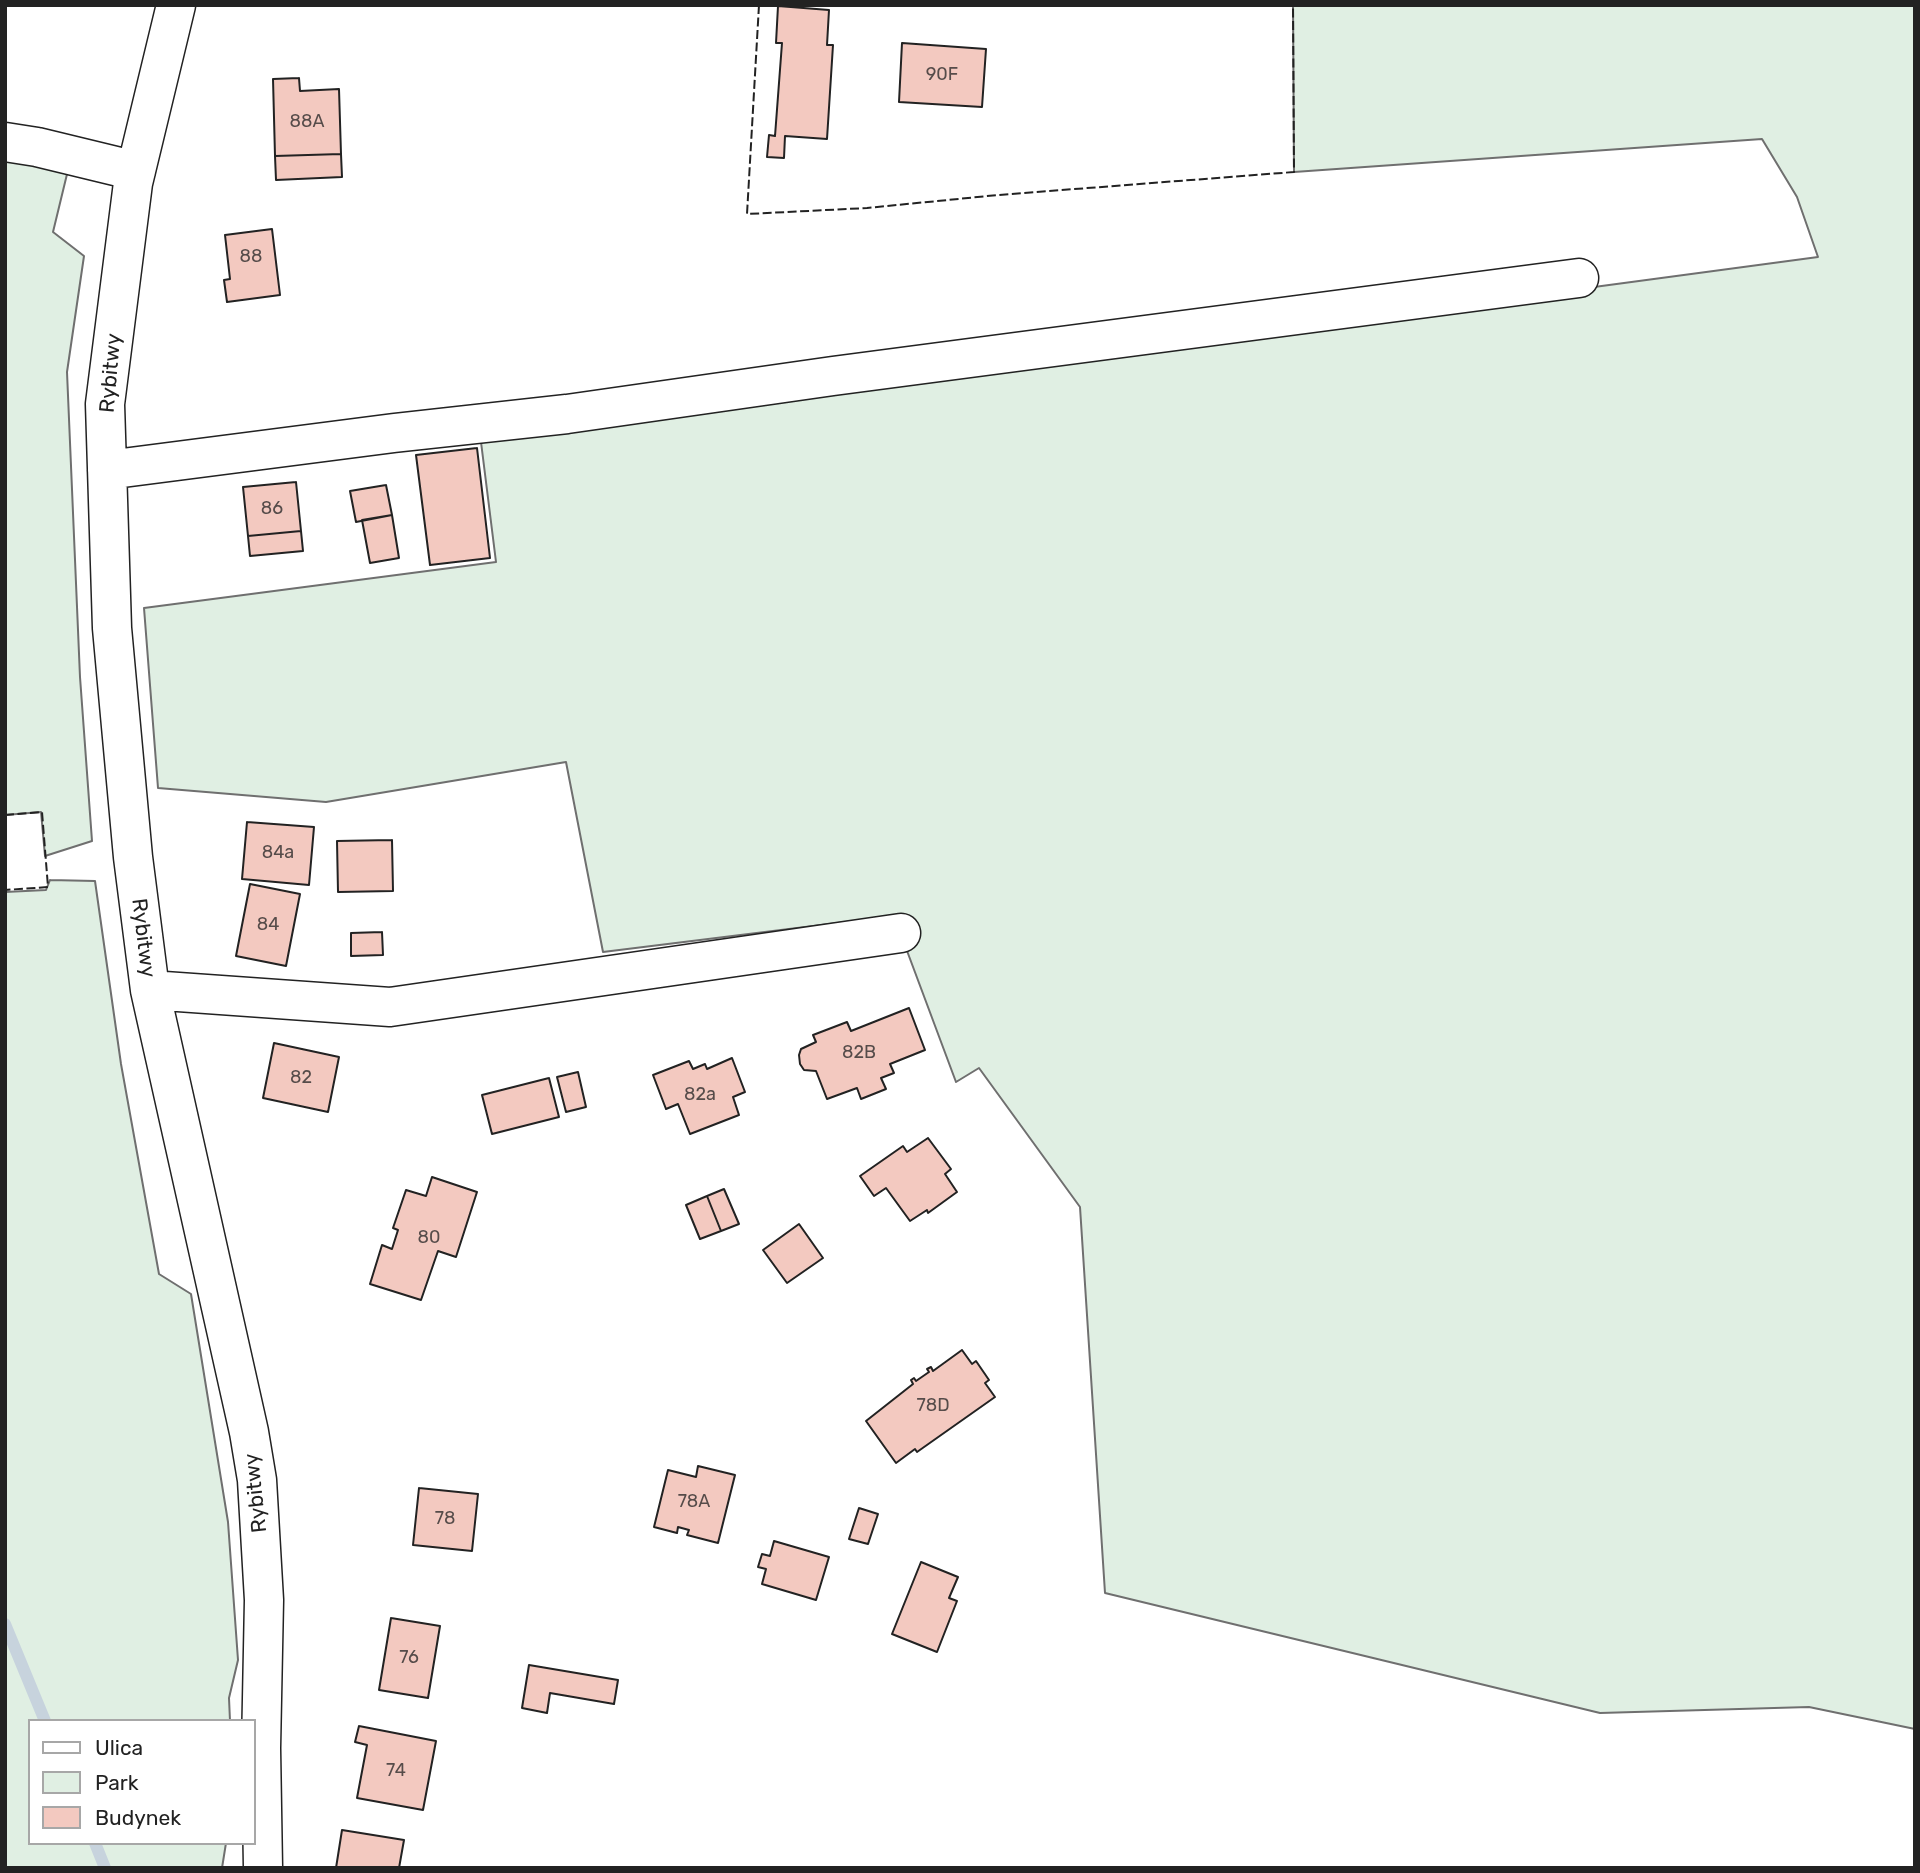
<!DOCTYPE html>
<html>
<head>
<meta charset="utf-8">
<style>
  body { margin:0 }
  #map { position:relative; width:1920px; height:1873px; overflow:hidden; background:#fff; font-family:Rubik,sans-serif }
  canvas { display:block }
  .frame { position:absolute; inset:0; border:7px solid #222; pointer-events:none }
  .legend { position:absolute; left:28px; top:1719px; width:228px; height:126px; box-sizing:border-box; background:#fff; border:2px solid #a7a7a7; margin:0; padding:9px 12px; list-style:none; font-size:21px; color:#222 }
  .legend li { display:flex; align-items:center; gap:14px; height:35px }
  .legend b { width:35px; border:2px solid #a7a7a7 }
</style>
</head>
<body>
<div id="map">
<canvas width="1920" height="1873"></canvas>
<div class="frame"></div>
<ul class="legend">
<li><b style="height:9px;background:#fff"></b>Ulica</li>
<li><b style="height:19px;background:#e0efe3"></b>Park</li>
<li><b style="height:19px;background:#f3c9c0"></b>Budynek</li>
</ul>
</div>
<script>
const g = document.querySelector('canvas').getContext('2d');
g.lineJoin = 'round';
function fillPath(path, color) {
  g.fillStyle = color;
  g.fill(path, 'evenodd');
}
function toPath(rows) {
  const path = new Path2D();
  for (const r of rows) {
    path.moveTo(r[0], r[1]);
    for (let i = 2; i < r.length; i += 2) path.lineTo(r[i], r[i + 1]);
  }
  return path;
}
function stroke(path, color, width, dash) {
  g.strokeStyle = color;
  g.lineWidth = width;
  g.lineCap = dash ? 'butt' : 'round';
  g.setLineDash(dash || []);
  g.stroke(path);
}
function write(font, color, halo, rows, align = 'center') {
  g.font = font + ' Rubik,sans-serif';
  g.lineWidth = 5;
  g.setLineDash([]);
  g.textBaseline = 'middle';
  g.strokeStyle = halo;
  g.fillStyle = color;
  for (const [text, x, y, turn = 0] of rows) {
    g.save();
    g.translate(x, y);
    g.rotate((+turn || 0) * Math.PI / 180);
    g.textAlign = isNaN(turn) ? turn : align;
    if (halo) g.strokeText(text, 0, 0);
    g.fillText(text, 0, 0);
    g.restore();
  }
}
const green = toPath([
  [1293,5,1915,5,1915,1729,1809,1707,1600,1713,1105,1593,1080,1207,979,1068,956,1082,894,916,603,952,566,762,326,802,158,788,144,608,496,562,480,434,572,424,1818,257,1797,197,1762,139,1294,172,1293,5],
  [5,153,68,170,53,232,84,256,67,372,80,677,92,841,45,856,41,812,5,815,5,153],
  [50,880,95,881,121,1064,159,1274,191,1294,228,1522,238,1660,229,1698,230,1721,30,1721,30,1843,226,1843,222,1868,5,1868,5,892,46,890,50,880]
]);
const stream = toPath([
  [5,1624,45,1721],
  [95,1843,105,1868]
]);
const building = toPath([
  [778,6,829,10,827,45,833,45,827,139,785,136,784,158,767,157,769,135,775,136,782,43,776,43,778,6],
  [902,43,986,49,982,107,899,102,902,43],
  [299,78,300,91,339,89,341,154,275,156,273,79,299,78],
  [341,154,342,177,276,180,275,156,341,154],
  [272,229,280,295,227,302,224,280,230,279,225,235,272,229],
  [477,448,490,558,430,565,416,455,477,448],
  [296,482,301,531,248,536,243,487,296,482],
  [386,485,392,515,356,522,350,491,386,485],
  [392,515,399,558,370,563,362,520,392,515],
  [301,531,303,551,250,556,248,536,301,531],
  [247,822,314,827,309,885,242,879,247,822],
  [392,840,393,891,338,892,337,841,392,840],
  [250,884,300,894,286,966,236,956,250,884],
  [382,932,383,955,351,956,351,933,382,932],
  [909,1008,925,1050,890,1064,894,1073,881,1078,886,1089,861,1099,857,1088,827,1099,816,1071,804,1070,800,1064,799,1055,801,1049,816,1042,813,1035,847,1022,851,1031,909,1008],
  [274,1043,339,1057,328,1112,263,1098,274,1043],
  [732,1058,745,1092,733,1097,739,1115,690,1134,678,1104,666,1109,653,1075,689,1061,693,1069,705,1064,707,1069,732,1058],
  [578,1072,586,1107,566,1112,557,1077,578,1072],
  [549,1078,559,1117,492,1134,482,1095,549,1078],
  [928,1138,951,1169,945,1174,957,1192,928,1213,927,1210,910,1221,886,1188,874,1196,860,1176,903,1146,907,1152,928,1138],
  [432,1177,477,1192,456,1257,438,1251,421,1300,370,1284,382,1245,392,1249,398,1230,393,1228,406,1190,426,1196,432,1177],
  [724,1189,739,1224,721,1231,707,1196,724,1189],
  [707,1196,721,1231,700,1239,686,1205,707,1196],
  [799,1224,823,1258,787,1283,763,1250,799,1224],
  [962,1350,972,1364,976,1361,989,1380,985,1383,995,1397,917,1452,915,1449,896,1463,866,1421,913,1384,911,1380,914,1378,916,1381,929,1372,927,1369,931,1367,933,1371,962,1350],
  [698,1466,735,1475,718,1543,687,1535,689,1530,678,1527,677,1533,654,1527,668,1470,696,1477,698,1466],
  [419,1488,478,1494,472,1551,413,1545,419,1488],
  [859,1508,878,1514,868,1544,849,1539,859,1508],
  [774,1541,829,1557,816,1600,762,1584,766,1569,758,1567,762,1554,770,1556,774,1541],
  [921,1562,958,1577,949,1598,957,1601,937,1652,892,1634,921,1562],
  [391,1618,440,1626,428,1698,379,1690,391,1618],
  [529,1665,618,1680,614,1704,550,1693,547,1713,522,1708,529,1665],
  [359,1726,436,1741,423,1810,357,1798,367,1745,355,1742,359,1726],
  [342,1830,404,1840,399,1868,336,1868,342,1830]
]);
const minor = toPath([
  [176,5,133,183,105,404,112,628,133,857,150,990,249,1432,257,1480,264,1600,261,1748,263,1868],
  [5,142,37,147,136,171],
  [107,470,394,433,567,414,833,376,1579,278],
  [150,990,390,1007,901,933]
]);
const fence = toPath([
  [759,5,747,214,867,208,998,195,1294,172,1293,5],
  [5,815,42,812,48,887,5,890]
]);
const numberNames = [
  ["90F",942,75],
  ["88A",307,122],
  ["88",251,257],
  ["86",272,509],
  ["84a",278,853],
  ["84",268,925],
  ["82B",859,1053],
  ["82",301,1078],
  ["82a",700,1095],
  ["80",429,1238],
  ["78D",933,1406],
  ["78A",694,1502],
  ["78",445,1519],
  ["76",409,1658],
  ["74",396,1771]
];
const streetNames = [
  ["Rybitwy",111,373,-85],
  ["Rybitwy",143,938,83],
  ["Rybitwy",256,1493,-96]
];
fillPath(green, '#e0efe3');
stroke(green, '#6f6f6f', 2);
stroke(stream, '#c7d3dd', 12);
fillPath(building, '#f3c9c0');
stroke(building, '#222', 2);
stroke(minor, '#222', 41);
stroke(minor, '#fff', 38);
stroke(fence, '#222', 2, [9, 3.5]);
write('18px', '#564c4a', null, numberNames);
write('21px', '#222', '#fff', streetNames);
</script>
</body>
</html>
